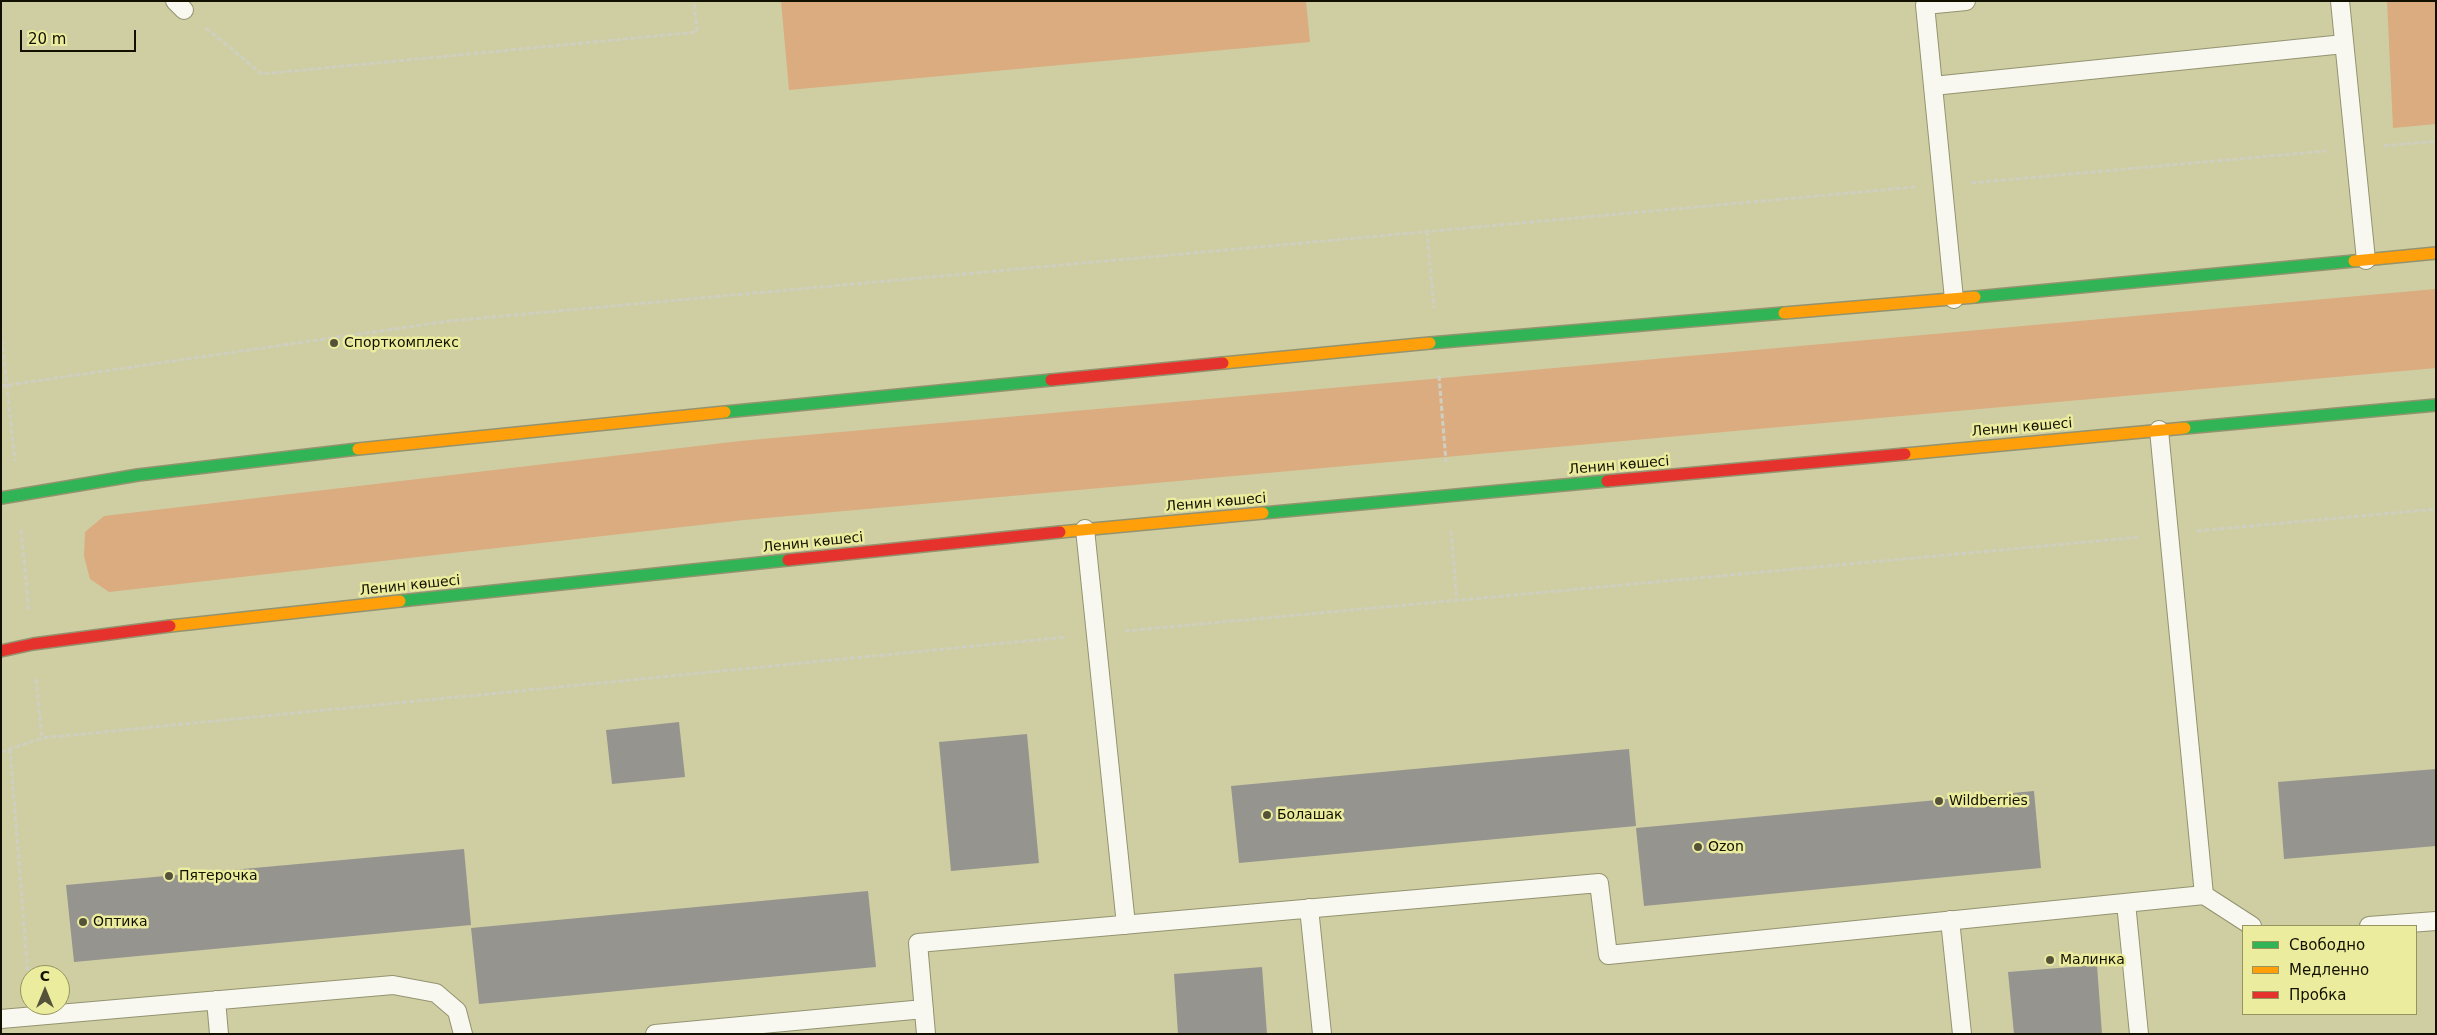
<!DOCTYPE html>
<html>
<head>
<meta charset="utf-8">
<style>
  body { margin:0 }
  #map { position:relative; width:2437px; height:1035px; overflow:hidden; background:#cecea2; font-family:"DejaVu Sans",sans-serif }
  canvas { display:block }
  .frame { position:absolute; inset:0; border:2px solid #121100; pointer-events:none }
  .legend { position:absolute; left:2242px; top:925px; width:175px; height:90px; box-sizing:border-box; background:#ecec9e; border:1px solid #95945f; margin:0; padding:6px 9px; list-style:none; font-size:15px; color:#121100 }
  .legend li { display:flex; align-items:center; gap:10px; height:25px }
  .legend b { width:25px; border:1px solid #95945f }
  .north { position:absolute; left:20px; top:965px; width:50px; height:50px; box-sizing:border-box; background:#ecec9e; border:1px solid #95945f; border-radius:50%; rotate:0deg; font-size:14px; font-weight:700; line-height:20px; text-align:center; color:#121100 }
  .north::after { content:''; display:block; margin:auto; width:18px; height:22px; background:#545339; clip-path:polygon(50% 0,100% 100%,50% 72%,0 100%) }
  .scale { position:absolute; left:20px; top:30px; width:116px; height:22px; box-sizing:border-box; border:2px solid #121100; border-top:0; padding-left:6px; font-size:15px; line-height:18px; white-space:nowrap; color:#121100; -webkit-text-stroke:4px #ecec9e; paint-order:stroke }
</style>
</head>
<body>
<div id="map">
<canvas width="2437" height="1035"></canvas>
<div class="frame"></div>
<ul class="legend">
<li><b style="height:6px;background:#30b455"></b>Свободно</li>
<li><b style="height:6px;background:#ff9f0a"></b>Медленно</li>
<li><b style="height:6px;background:#e5322d"></b>Пробка</li>
</ul>
<div class="north">С</div>
<div class="scale">20 m</div>
</div>
<script>
const g = document.querySelector('canvas').getContext('2d');
g.lineJoin = 'round';
function fillPath(path, color) {
  g.fillStyle = color;
  g.fill(path, 'evenodd');
}
function toPath(rows) {
  const path = new Path2D();
  for (const r of rows) {
    path.moveTo(r[0], r[1]);
    for (let i = 2; i < r.length; i += 2) path.lineTo(r[i], r[i + 1]);
  }
  return path;
}
function stroke(path, color, width, dash) {
  g.strokeStyle = color;
  g.lineWidth = width;
  g.lineCap = dash ? 'butt' : 'round';
  g.setLineDash(dash || []);
  g.stroke(path);
}
function write(font, color, halo, rows, align = 'center') {
  g.font = font + ' "DejaVu Sans",sans-serif';
  g.lineWidth = 5;
  g.setLineDash([]);
  g.textBaseline = 'middle';
  g.strokeStyle = halo;
  g.fillStyle = color;
  for (const [text, x, y, turn = 0] of rows) {
    g.save();
    g.translate(x, y);
    g.rotate((+turn || 0) * Math.PI / 180);
    g.textAlign = isNaN(turn) ? turn : align;
    if (halo) g.strokeText(text, 0, 0);
    g.fillText(text, 0, 0);
    g.restore();
  }
}
const green = toPath([
  [781,1,1306,1,1310,42,789,90],
  [2387,1,2436,1,2436,124,2393,128],
  [2436,289,2436,368,744,520,109,592,90,579,84,556,85,532,104,516,740,441]
]);
const building = toPath([
  [679,722,685,777,612,784,606,730],
  [1027,734,1039,863,951,871,939,742],
  [1629,749,1636,826,1239,863,1231,786],
  [2436,769,2436,846,2284,859,2278,782],
  [2034,791,2041,868,1644,906,1636,828],
  [464,849,471,925,74,962,66,885],
  [868,891,876,967,479,1004,471,928],
  [2097,965,2102,1034,2014,1034,2008,972],
  [1262,967,1267,1034,1178,1034,1174,974]
]);
const path = toPath([
  [206,28,262,74,697,32,694,1],
  [2384,146,2436,141],
  [1971,183,2326,151],
  [1427,231,1434,308],
  [1,332,15,461],
  [1439,376,1446,462],
  [1,386,449,321,1915,187],
  [21,530,29,611],
  [1451,531,1457,601],
  [2197,531,2436,509],
  [1125,631,2141,537],
  [36,679,42,738],
  [10,749,29,988],
  [1,752,42,738,1066,637]
]);
const lane = toPath([
  [175,1,184,10],
  [2340,1,2366,260],
  [1933,86,2344,44],
  [1954,299,1925,5,1966,1],
  [2159,430,2204,895],
  [1085,529,1126,925],
  [2126,903,2139,1034],
  [1309,908,1322,1034],
  [1950,920,1962,1034],
  [2369,926,2436,921],
  [216,1000,219,1034],
  [1,1019,393,985,436,993,457,1011,463,1034],
  [655,1034,924,1009],
  [926,1034,918,943,1599,883,1608,955,2204,895,2252,926]
]);
const fast = toPath([
  [1975,297,2354,261],
  [1430,343,1784,313],
  [725,412,1051,380],
  [2185,428,2436,405],
  [1,498,138,475,358,449],
  [1263,513,1607,481],
  [400,601,788,560]
]);
const slow = toPath([
  [2354,261,2436,253],
  [1784,313,1975,297],
  [1223,363,1430,343],
  [358,449,725,412],
  [1905,454,2185,428],
  [1060,532,1263,513],
  [170,626,400,601]
]);
const jam = toPath([
  [1051,380,1223,363],
  [1607,481,1905,454],
  [788,560,1060,532],
  [1,651,33,644,170,626]
]);
const markers = [
  [334,343,5,"#545339"],
  [1939,801,5,"#545339"],
  [1267,815,5,"#545339"],
  [1698,847,5,"#545339"],
  [169,876,5,"#545339"],
  [83,922,5,"#545339"],
  [2050,960,5,"#545339"]
];
const poiNames = [
  ["Спорткомплекс",344,343],
  ["Wildberries",1949,801],
  ["Болашак",1277,815],
  ["Ozon",1708,847],
  ["Пятерочка",179,876],
  ["Оптика",93,922],
  ["Малинка",2060,960]
];
const streetNames = [
  ["Ленин көшесі",2022,428,-5],
  ["Ленин көшесі",1619,466,-5],
  ["Ленин көшесі",1216,503,-5],
  ["Ленин көшесі",813,543,-6],
  ["Ленин көшесі",410,586,-6]
];
fillPath(green, '#daac80');
fillPath(building, '#96948f');
stroke(lane, '#949370', 20);
stroke(fast, '#949370', 14);
stroke(slow, '#949370', 14);
stroke(jam, '#949370', 14);
stroke(path, '#cfcfc1', 3, [5, 2.5]);
stroke(lane, '#f8f8f1', 18);
stroke(fast, '#30b455', 11);
stroke(slow, '#ff9f0a', 11);
stroke(jam, '#e5322d', 11);
for (const [x, y, r, color] of markers) {
  const dot = new Path2D();
  dot.arc(x, y, r, 0, 2 * Math.PI);
  g.fillStyle = color;
  g.fill(dot);
  stroke(dot, '#ecec9e', 2);
}
write('14px', '#121100', '#ecec9e', poiNames, 'left');
write('14px', '#121100', '#ecec9e', streetNames);
</script>
</body>
</html>
